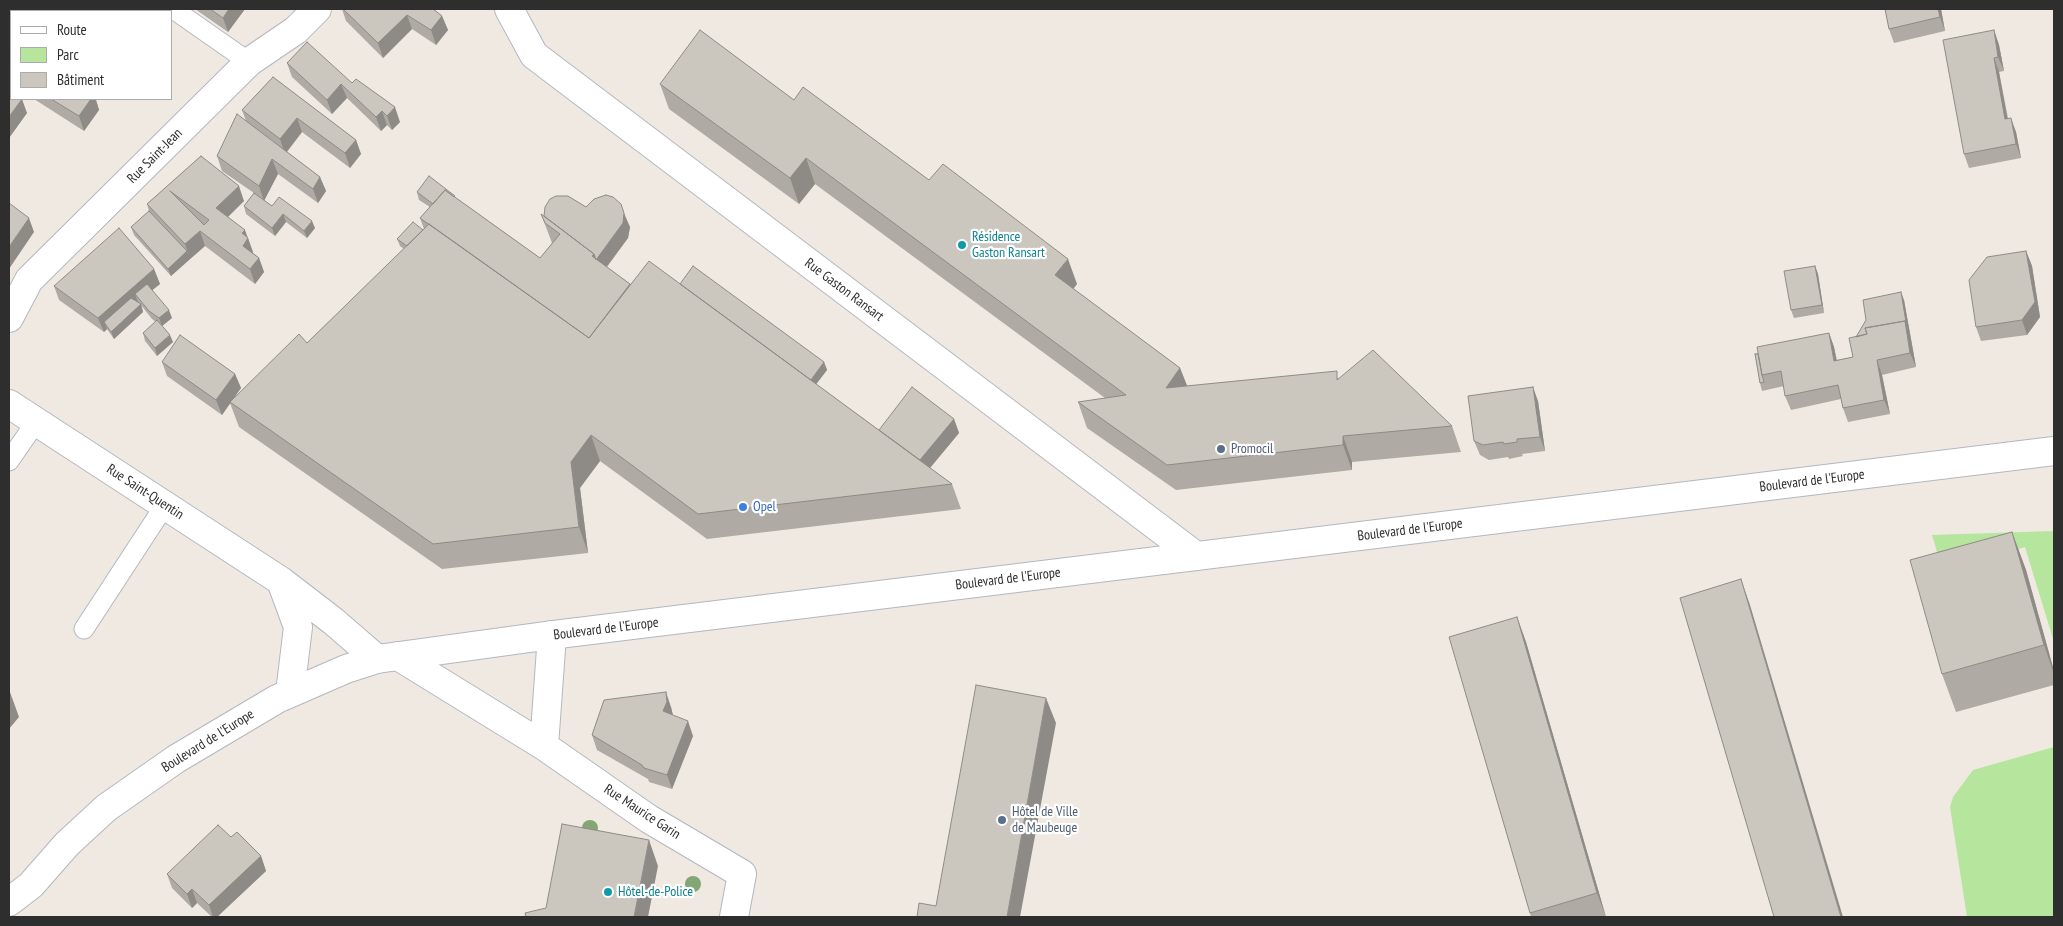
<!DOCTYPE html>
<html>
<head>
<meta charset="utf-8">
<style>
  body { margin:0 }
  #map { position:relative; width:2063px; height:926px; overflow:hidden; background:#efe9e1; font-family:"PT Sans Narrow",sans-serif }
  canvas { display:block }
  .frame { position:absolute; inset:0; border:10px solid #2e2e2e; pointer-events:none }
  .legend { position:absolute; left:10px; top:10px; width:162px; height:90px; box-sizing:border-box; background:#fff; border:1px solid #ababab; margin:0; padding:6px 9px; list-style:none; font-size:15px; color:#2e2e2e }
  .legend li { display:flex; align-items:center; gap:10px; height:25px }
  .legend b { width:25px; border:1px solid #ababab }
</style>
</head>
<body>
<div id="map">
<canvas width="2063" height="926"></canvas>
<div class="frame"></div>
<ul class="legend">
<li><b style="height:6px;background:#fff"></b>Route</li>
<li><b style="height:14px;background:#b6e59e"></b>Parc</li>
<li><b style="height:14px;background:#cbc7bf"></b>Bâtiment</li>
</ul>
</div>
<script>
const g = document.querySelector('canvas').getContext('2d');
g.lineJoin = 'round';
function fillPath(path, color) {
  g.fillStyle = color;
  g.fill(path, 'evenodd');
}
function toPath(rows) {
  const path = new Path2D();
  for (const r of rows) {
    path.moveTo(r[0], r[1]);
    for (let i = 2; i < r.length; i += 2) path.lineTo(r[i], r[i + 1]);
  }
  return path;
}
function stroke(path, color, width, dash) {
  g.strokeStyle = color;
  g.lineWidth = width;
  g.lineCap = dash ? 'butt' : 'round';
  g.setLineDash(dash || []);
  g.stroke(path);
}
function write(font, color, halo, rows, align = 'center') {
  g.font = font + ' "PT Sans Narrow",sans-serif';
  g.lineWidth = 4.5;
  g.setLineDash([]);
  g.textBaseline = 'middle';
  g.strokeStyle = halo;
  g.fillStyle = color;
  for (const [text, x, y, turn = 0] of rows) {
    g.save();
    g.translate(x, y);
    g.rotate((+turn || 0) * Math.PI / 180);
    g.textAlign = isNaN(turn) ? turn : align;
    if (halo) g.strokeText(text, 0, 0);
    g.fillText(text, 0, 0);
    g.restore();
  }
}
const green = toPath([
  [2054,531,2054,642,2025,547,1943,572,1932,535],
  [2054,747,2054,917,1967,917,1950,807,1953,797,1973,770]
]);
const service = toPath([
  [173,9,249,62],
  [9,461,36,422],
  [84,629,165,505]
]);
const minor = toPath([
  [509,9,534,55,1196,556],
  [9,318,29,280,249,62,296,30,317,9],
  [9,404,281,581,333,621,377,659],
  [281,581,298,627,290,693],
  [398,656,544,746,649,819,742,874,734,917],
  [544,746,552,635]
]);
const secondary = toPath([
  [9,902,31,885,67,844,106,808,176,759,277,699,346,669,377,659,552,635,2054,451]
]);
const trees = [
  [590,828],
  [693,884]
];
const wall = toPath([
  [195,9,245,9,228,32],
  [342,9,433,9,442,16,448,30,436,45,412,29,383,58,346,21],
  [1885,9,1941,9,1945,31,1894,43,1889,29],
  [9,25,11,27,11,84,10,87,10,90,27,113,9,138],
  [1994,30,1999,45,2004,71,1999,72,2008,118,2016,132,2021,158,1969,168,1964,154],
  [287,63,352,83,400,122,392,130,387,125,381,131,347,98,332,114,292,77],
  [273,77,356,140,361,154,350,168,302,132,287,152,320,177,326,191,318,203,278,174,264,200,272,206,315,228,307,238,286,222,275,236,246,214,244,206,254,193,222,171,217,156,246,121,242,110],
  [660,84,794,100,929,180,1077,284,1073,289,1180,368,1187,386,1340,378,1452,426,1461,452,1352,462,1352,470,1176,490,1087,428,1078,402,1105,398,815,184,799,204,669,109],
  [34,99,97,99,96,100,99,110,84,131],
  [201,156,244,201,227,217,248,238,253,253,259,258,264,272,255,284,205,246,171,276,134,235,131,227,149,211,147,204],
  [417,192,456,198,540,258,552,243,541,214,544,216,586,207,630,227,628,238,607,267,630,284,680,284,824,362,827,370,816,384,879,430,954,419,959,433,930,468,952,484,961,509,707,539,600,461,580,488,588,553,442,569,239,427,230,403,222,415,167,376,162,362,235,374,241,388,232,400,307,343,404,249,400,246,397,239,424,229,420,218,430,207,419,200],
  [2026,251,2032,266,2040,317,2027,335,1981,341,1976,327],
  [1815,266,1818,274,1824,313,1794,318,1791,310],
  [154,269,160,284,152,290,172,318,162,326,173,342,157,356,145,341,143,333,156,322,152,319,141,305,143,312,114,339,107,329,104,332,59,300,54,286],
  [1904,300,1916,367,1882,375,1890,414,1848,422,1843,408,1841,399,1791,410,1785,396,1784,386,1762,391,1760,383,1755,354,1829,333,1834,347,1837,360,1853,357,1856,337],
  [1538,401,1545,451,1522,454,1523,456,1509,459,1508,457,1489,460,1480,455,1474,441],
  [2012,532,2026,570,2054,671,2054,685,1956,712,1942,674],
  [1517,617,1526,642,1606,917,1531,917,1530,913],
  [671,707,673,715,693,736,672,789,649,782,648,779,597,750,592,735],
  [231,837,261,856,266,871,217,917,212,917,197,903,192,908,172,888,167,874]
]);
const shadedWall = toPath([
  [229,9,245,9,228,32,223,18],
  [1938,9,1941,9,1945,31,1940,17],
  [407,15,412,29,383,58,378,43],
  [442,16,448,30,436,45,431,30],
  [1994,30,1999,45,2004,71,1998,57],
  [1994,58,1999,72,2010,133,2005,119],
  [9,73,11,80,11,84,10,87,11,89,9,92],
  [341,84,347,98,332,114,327,100],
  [22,99,27,113,9,138,9,117],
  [90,99,97,99,96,100,99,110,84,131,79,116],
  [395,107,400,122,392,130,387,116],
  [382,111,387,125,381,131,376,117],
  [297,118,302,132,285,154,280,139],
  [2011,118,2016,132,2021,158,2016,144],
  [356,140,361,154,350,168,345,153],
  [806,158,815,184,799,204,790,178],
  [272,159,278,174,264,201,259,186],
  [320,177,326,191,318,203,313,189],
  [239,186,244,201,222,223,216,208],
  [624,213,630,227,628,238,599,277,592,256],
  [283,214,286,222,275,236,272,228],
  [29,218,34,232,9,269,9,247],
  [312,221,315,228,307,238,304,231],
  [245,230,253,252,248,260,243,246,242,233],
  [200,231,205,246,190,259,185,244],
  [187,251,190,259,171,276,168,269],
  [2026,251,2032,266,2040,317,2027,335,2022,320],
  [259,258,264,272,255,284,250,269],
  [1068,259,1077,284,1064,301,1055,275],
  [1815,266,1818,274,1824,313,1822,305],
  [154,269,160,284,140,300,135,294,138,302,108,328,104,322,107,329,104,332,98,318],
  [1901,292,1904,300,1916,367,1910,353,1905,321],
  [141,304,143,312,114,339,111,332],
  [169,310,172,318,162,326,159,318],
  [1829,333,1834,347,1839,375,1834,361],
  [170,335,173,342,157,356,155,348],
  [1877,360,1882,375,1890,414,1884,400],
  [824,362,827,370,808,395,805,387],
  [1180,368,1190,393,1166,388],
  [235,374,241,388,222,415,216,400],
  [1533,387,1538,401,1545,451,1540,437],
  [954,419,959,433,920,480,915,465],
  [591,435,600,461,580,488,588,553,579,527,571,462],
  [1343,436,1352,462,1352,470,1343,445],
  [2012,532,2026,570,2054,671,2054,674,2044,645],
  [1741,579,1750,605,1843,917,1841,917],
  [1517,617,1526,642,1606,917,1597,893],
  [10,692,19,717,9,729,9,694],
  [666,692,671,707,673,716,663,711],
  [1046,698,1056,723,1020,917,1007,917],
  [688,721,693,736,672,789,667,775],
  [649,840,658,866,648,917,634,917],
  [261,856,266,871,217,917,213,917,209,905],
  [192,889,197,903,192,908,187,894]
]);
const building = toPath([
  [90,9,149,9,152,11,88,11,90,9],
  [210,9,229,9,223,18,210,9],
  [343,9,433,9,442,16,431,30,407,15,378,43,343,9],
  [1885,9,1938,9,1940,17,1889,29,1885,9],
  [9,25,11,27,11,71,9,69,9,25],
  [700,30,794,100,803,87,929,180,943,164,1068,259,1055,275,1180,368,1166,388,1337,371,1337,380,1373,350,1452,426,1343,436,1343,445,1167,465,1078,402,1126,395,806,158,790,178,660,84,700,30],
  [1994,30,1998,57,1994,58,2005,119,2011,118,2016,144,1964,154,1943,40,1994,30],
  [307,42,352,83,356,79,395,107,387,116,382,111,376,117,341,84,327,100,287,63,307,42],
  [273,77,356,140,345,153,297,118,280,139,242,110,273,77],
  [9,88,11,90,11,99,22,99,9,117,9,88],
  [51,99,91,99,79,116,51,99],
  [237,114,320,177,313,189,272,159,259,186,217,156,237,114],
  [201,156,239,186,216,208,245,230,242,233,248,238,243,246,259,258,250,269,200,231,185,244,147,204,201,156],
  [170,191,209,220,204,225,170,191],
  [429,176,455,196,454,197,445,190,433,204,417,192,429,176],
  [445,190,540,258,560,234,545,223,541,214,594,254,592,256,630,284,589,338,420,218,445,190],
  [254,193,272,206,279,197,312,221,304,231,283,214,272,228,244,206,254,193],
  [606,195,613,197,621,204,624,213,623,223,596,260,594,254,544,216,545,207,550,199,556,196,568,196,586,207,594,199,606,195],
  [9,203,29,218,9,247,9,203],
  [149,211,187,251,168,269,131,227,149,211],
  [413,222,423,230,407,246,397,239,413,222],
  [429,224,589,338,649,261,952,484,698,514,591,435,571,462,579,527,433,544,230,402,299,334,307,343,429,224],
  [119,228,154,269,98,318,54,286,119,228],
  [2026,251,2035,302,2022,320,1976,327,1969,280,1987,257,2026,251],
  [693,266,824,362,811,380,680,284,693,266],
  [1815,266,1822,305,1791,310,1784,271,1815,266],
  [147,284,169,310,159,318,149,311,135,294,147,284],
  [1901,292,1907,328,1905,321,1865,328,1867,334,1856,337,1866,320,1863,300,1901,292],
  [131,298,141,304,111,332,104,322,131,298],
  [157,320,170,335,155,348,143,333,157,320],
  [1905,321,1910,353,1877,360,1884,400,1843,408,1838,385,1785,396,1781,371,1762,375,1757,347,1829,333,1834,361,1853,357,1849,338,1867,334,1865,328,1905,321],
  [180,335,235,374,216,400,162,362,180,335],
  [1755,354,1758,354,1762,375,1764,382,1760,383,1755,354],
  [912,387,954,419,920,460,879,430,912,387],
  [1533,387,1540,437,1517,439,1517,442,1504,444,1503,442,1483,445,1474,441,1468,396,1533,387],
  [2012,532,2044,645,1942,674,1910,560,2012,532],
  [1741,579,1841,917,1774,917,1680,598,1741,579],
  [1517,617,1597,893,1530,913,1449,637,1517,617],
  [976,685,1046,698,1007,917,917,917,919,903,936,906,976,685],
  [666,692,667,702,663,711,688,721,667,775,644,768,642,765,592,735,604,700,666,692],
  [562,824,649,840,634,917,526,917,525,913,546,908,562,824],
  [218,825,231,837,237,832,261,856,209,905,192,889,187,894,167,874,218,825]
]);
const markers = [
  [962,245,5,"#0f9aa8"],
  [1221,449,5,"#5c6f8a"],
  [743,507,5,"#3f7fe0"],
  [1002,820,5,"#5c6f8a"],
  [608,892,5,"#0f9aa8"]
];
const streetNames = [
  ["Rue Saint-Jean",155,156,-45],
  ["Rue Gaston Ransart",844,290,37],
  ["Boulevard de l'Europe",1812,481,-7],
  ["Rue Saint-Quentin",145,492,33],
  ["Boulevard de l'Europe",1410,530,-7],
  ["Boulevard de l'Europe",1008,579,-7],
  ["Boulevard de l'Europe",606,629,-7],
  ["Boulevard de l'Europe",208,741,-32],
  ["Rue Maurice Garin",642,812,33]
];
const cultureNames = [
  ["Résidence",972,237],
  ["Gaston Ransart",972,253],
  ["Hôtel-de-Police",618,892]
];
const serviceNames = [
  ["Promocil",1231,449],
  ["Hôtel de Ville",1012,812],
  ["de Maubeuge",1012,828]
];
const shopNames = [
  ["Opel",753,507]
];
fillPath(green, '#b6e59e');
stroke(service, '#b4b7c1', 21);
stroke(minor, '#b4b7c1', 30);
stroke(secondary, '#b4b7c1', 30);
stroke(service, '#fff', 19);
stroke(minor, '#fff', 28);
stroke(secondary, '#fff', 28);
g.fillStyle = '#84a574';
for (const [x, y] of trees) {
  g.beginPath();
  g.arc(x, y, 8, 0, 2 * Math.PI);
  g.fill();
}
fillPath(wall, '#afaba4');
fillPath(shadedWall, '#8e8b86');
fillPath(building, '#cbc7bf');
stroke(building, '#8e8b86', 1);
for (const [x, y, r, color] of markers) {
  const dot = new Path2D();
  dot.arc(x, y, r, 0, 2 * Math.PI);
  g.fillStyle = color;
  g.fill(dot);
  stroke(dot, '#fff', 2);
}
write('14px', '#2e2e2e', '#fff', streetNames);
write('14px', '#0d838f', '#fff', cultureNames, 'left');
write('14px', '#4e5e75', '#fff', serviceNames, 'left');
write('14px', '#366cbe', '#fff', shopNames, 'left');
</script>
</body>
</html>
